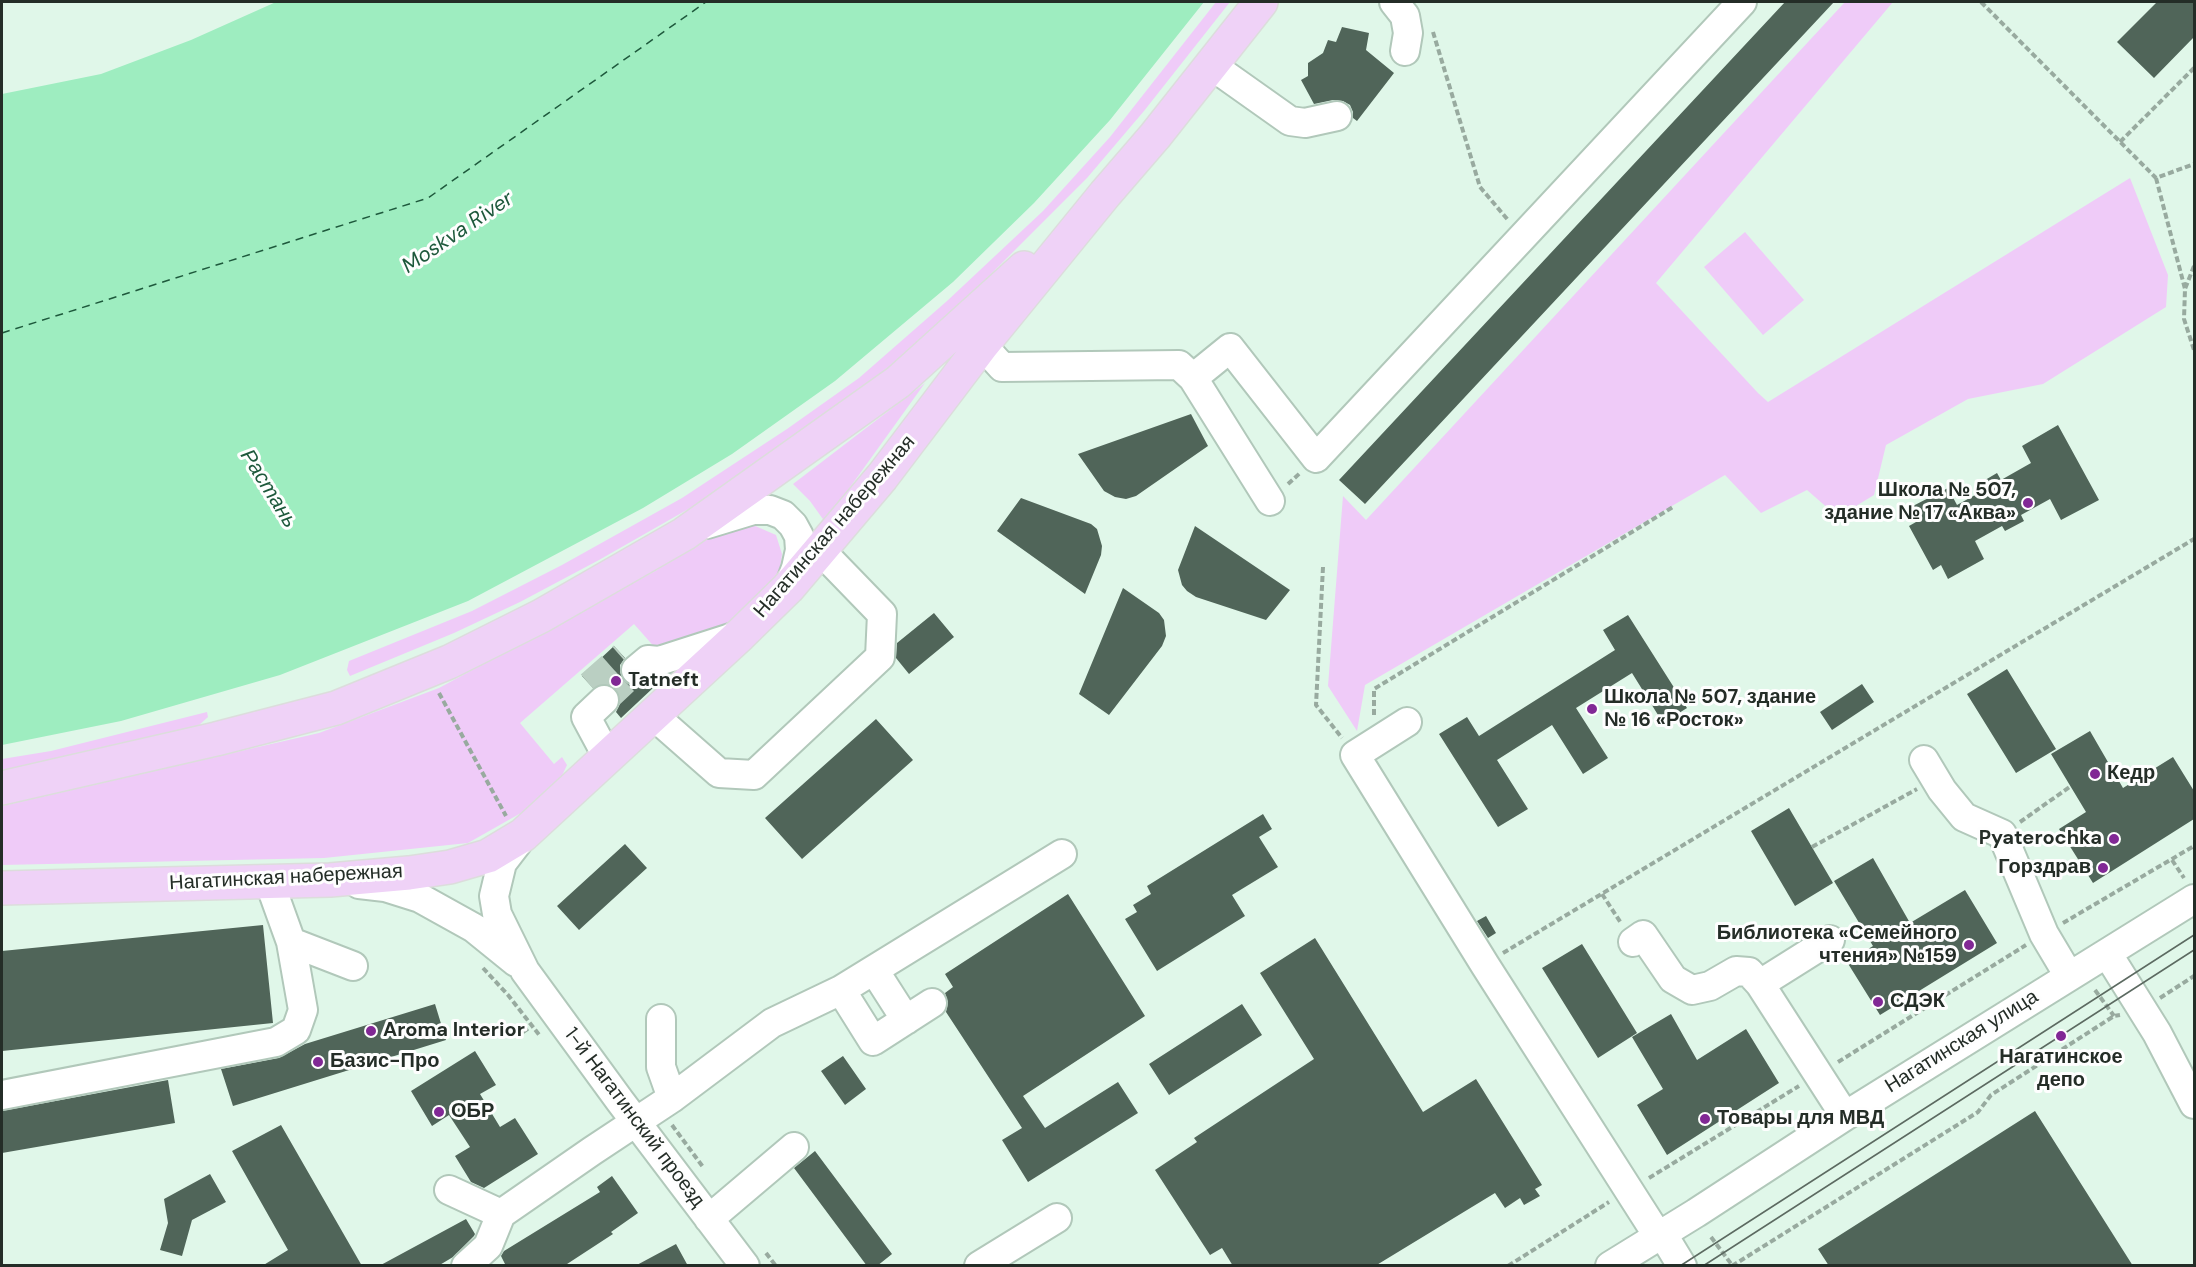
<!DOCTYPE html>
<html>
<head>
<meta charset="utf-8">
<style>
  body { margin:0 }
  #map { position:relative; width:2196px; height:1267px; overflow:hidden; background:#e0f7e9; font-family:"DM Sans",sans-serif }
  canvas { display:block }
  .frame { position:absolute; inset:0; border:3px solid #242d27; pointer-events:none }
</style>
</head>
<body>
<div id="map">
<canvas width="2196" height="1267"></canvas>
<div class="frame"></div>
</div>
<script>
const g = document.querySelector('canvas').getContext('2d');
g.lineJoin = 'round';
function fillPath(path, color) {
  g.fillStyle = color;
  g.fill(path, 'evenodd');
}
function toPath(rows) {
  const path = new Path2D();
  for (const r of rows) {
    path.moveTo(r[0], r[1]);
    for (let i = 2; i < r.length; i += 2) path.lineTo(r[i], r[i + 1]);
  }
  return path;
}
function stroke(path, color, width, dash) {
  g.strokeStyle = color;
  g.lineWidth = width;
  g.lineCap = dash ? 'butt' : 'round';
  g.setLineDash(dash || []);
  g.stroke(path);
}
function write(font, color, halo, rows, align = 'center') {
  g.font = font + ' "DM Sans",sans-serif';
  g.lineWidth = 6;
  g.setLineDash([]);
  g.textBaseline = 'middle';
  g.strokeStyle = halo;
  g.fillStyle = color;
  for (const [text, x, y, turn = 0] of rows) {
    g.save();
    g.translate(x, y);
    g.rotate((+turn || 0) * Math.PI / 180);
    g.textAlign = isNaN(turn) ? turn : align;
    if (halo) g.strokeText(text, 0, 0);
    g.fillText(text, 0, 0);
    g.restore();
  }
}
const green = toPath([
  [1216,2,1230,2,1144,111,1087,178,949,316,884,374,727,487,599,560,520,602,454,633,350,676,347,670,349,661,472,611,562,565,682,498,787,429,859,378,947,301,1043,211,1110,137],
  [1845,2,1893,2,1656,283,1758,393,1768,402,2130,178,2168,275,2166,307,2043,384,1968,399,1886,445,1874,495,1838,517,1807,490,1761,513,1725,475,1365,685,1357,731,1328,686,1343,496,1366,520],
  [1745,232,1804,300,1763,335,1704,267],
  [925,383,825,522,810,501,793,484],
  [730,525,753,525,776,535,782,554,779,576,723,630,657,650,634,624,520,723,554,764,562,757,567,765,559,782,528,809,468,843,324,858,2,865,2,806,319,733,439,688,657,570,691,546],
  [207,712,208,717,198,726,62,760,2,770,2,759,51,751]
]);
const water = toPath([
  [276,2,1204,2,1110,120,1034,203,953,282,835,381,732,454,643,508,468,601,280,675,121,721,2,745,2,94,101,74,191,40]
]);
const ferry = toPath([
  [2,333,428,198,706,2]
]);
const building = toPath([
  [1785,2,1834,2,1365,504,1339,480],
  [2157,2,2194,2,2194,37,2154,78,2117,42],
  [1342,27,1369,33,1366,50,1394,73,1357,121,1353,118,1353,112,1350,105,1343,101,1333,100,1314,104,1301,80,1308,76,1308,63,1323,53,1328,40,1336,42],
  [1191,414,1208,446,1136,496,1126,499,1115,497,1104,491,1078,454],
  [2058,425,2099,500,2061,520,2050,499,2021,515,2024,521,2005,531,2002,526,1975,541,1984,559,1948,579,1941,565,1933,570,1909,526,1916,522,1909,508,1948,488,1957,505,1984,490,1980,483,1997,473,2001,480,2031,463,2022,446],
  [1021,498,1091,524,1097,529,1102,546,1101,555,1085,594,997,531],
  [1195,526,1290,590,1266,620,1196,597,1187,591,1182,585,1178,570],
  [1123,588,1159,613,1164,620,1166,636,1162,646,1109,715,1079,694],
  [934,613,954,637,909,674,896,658,897,643],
  [1628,615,1687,708,1663,723,1632,673,1576,708,1608,758,1583,774,1552,725,1497,760,1528,809,1498,827,1439,734,1467,717,1479,736,1615,650,1603,630],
  [614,646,625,658,620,665,620,672,624,681,631,686,638,686,647,682,653,688,621,718,616,712,620,704,620,697,616,689,608,684,600,684,593,688,582,676],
  [2007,669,2056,749,2016,773,1967,694],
  [1862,684,1874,702,1832,730,1820,712],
  [876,719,913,760,802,859,765,818],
  [2090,731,2123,788,2173,757,2194,791,2194,819,2093,883,2059,829,2086,812,2051,754],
  [1789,808,1833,883,1795,906,1751,831],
  [1263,814,1272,829,1259,837,1278,867,1232,895,1245,916,1157,971,1125,919,1137,912,1133,905,1151,894,1147,886],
  [625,844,647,868,579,930,557,906],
  [1873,858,1910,923,1965,890,1997,943,1880,1015,1847,962,1873,946,1834,881],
  [1068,894,1145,1016,1023,1096,1045,1128,1118,1082,1138,1113,1028,1182,1002,1140,1022,1128,946,1012,948,1002,945,993,953,987,945,974],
  [1486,916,1496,933,1488,938,1477,921],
  [263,925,273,1023,2,1051,2,951],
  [1315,938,1423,1112,1476,1079,1542,1185,1535,1189,1540,1196,1524,1205,1520,1198,1505,1208,1495,1193,1375,1266,1233,1266,1222,1248,1210,1255,1155,1170,1197,1142,1194,1138,1314,1059,1260,973],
  [1582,944,1637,1033,1598,1058,1542,968],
  [435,1004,446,1040,233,1106,221,1069,279,1058,305,1044],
  [1242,1004,1262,1035,1169,1095,1149,1064],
  [1671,1014,1697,1060,1746,1029,1779,1083,1667,1155,1637,1105,1663,1089,1632,1037],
  [475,1051,496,1085,480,1094,500,1127,515,1118,538,1154,484,1188,471,1182,455,1156,470,1147,449,1115,432,1126,411,1091],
  [843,1056,866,1089,845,1105,821,1071],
  [168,1080,175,1123,2,1153,2,1111],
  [2035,1111,2133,1266,1829,1266,1818,1249],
  [281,1125,362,1266,262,1266,288,1250,232,1151],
  [815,1151,892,1254,877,1266,867,1266,794,1168],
  [210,1174,226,1202,192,1220,182,1256,160,1250,168,1223,164,1199],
  [612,1176,638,1213,611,1232,613,1234,564,1266,506,1266,501,1256,504,1251,600,1192,597,1187],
  [466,1219,475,1234,474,1236,453,1257,438,1266,379,1266],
  [676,1244,688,1266,635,1266]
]);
const minorTunnel = toPath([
  [590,685,623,656],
  [604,700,636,670]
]);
const path = toPath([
  [1981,2,2156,178,2194,164],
  [1433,32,1480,187,1508,220],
  [2120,142,2194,68],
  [2156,178,2185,289],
  [2194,266,2185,289,2184,319,2194,350],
  [1288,484,1300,473],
  [1323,567,1316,705,1342,738],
  [439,693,506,816],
  [1374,715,1374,689,1673,507],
  [2020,822,2071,786],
  [1812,847,1917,789],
  [2172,860,2184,878],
  [1602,894,1621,923],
  [2063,923,2194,846],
  [1503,953,2194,539],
  [483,968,508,995,540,1036],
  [2095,990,2114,1016],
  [2160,998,2194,976],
  [523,1032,532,1026],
  [1838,1062,2026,945],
  [672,1125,703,1167],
  [1649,1178,1799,1086],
  [1711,1237,1732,1265],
  [766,1253,776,1266],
  [1508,1266,1609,1202],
  [1732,1266,1978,1112,1991,1095,2114,1016,2120,1015]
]);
const minor = toPath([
  [1394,2,1405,16,1408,33,1405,51],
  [1211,65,1290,121,1305,123,1337,116],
  [982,345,1002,367,1179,365,1193,378,1270,501],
  [1193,378,1230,348,1316,458,1742,2],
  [707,524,753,510,770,510,783,515,793,525,799,536,800,550,796,568,790,584],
  [636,670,648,660,659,661,740,635],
  [604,700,586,717,608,758],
  [653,715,719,773,754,775,880,657,882,614,820,550],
  [1407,722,1355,755,1485,965,1658,1236],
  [1924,760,1942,790,1964,817,2002,834,2044,934,2069,976],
  [522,837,502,863,494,896,497,914,525,971,620,1101,745,1266],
  [269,881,291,942,353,966],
  [359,884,385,887,420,898,474,928,516,962],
  [1633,942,1643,935,1673,979,1692,990,1710,986,1736,971,1749,972,1760,984,1845,1116],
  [2107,953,2157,1033,2194,1104],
  [874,970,906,1020],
  [1760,984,1830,940],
  [841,990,873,1041,932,1003],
  [661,1019,661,1067,672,1098],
  [2,1095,276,1042,296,1030,303,1010,291,942],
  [449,1190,501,1214],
  [709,1219,794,1147],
  [1662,1233,1682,1266],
  [466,1266,488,1246,501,1214,592,1151,672,1098,772,1023,841,990,1062,854],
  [979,1266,1057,1218],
  [1610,1266,1696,1213,1845,1116,2194,899]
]);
const major = toPath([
  [2,788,216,739,336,708,449,662,541,616,684,534,898,382,1024,268],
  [2,888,330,880,409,873,450,867,488,856,523,835,740,635,788,588,882,477,982,345,1105,194,1155,136,1261,2]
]);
const tram = toPath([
  [1680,1266,2194,935],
  [1703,1266,2194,950]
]);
const markers = [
  [2028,503,6,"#812895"],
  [616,681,6,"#812895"],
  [1592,709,6,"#812895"],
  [2095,774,6,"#812895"],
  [2114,839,6,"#812895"],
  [2103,868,6,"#812895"],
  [1969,945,6,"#812895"],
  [1878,1002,6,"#812895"],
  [371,1031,6,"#812895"],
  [2061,1036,6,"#812895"],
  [318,1062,6,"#812895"],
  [439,1112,6,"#812895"],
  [1705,1119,6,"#812895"]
];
const poiNames = [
  ["Школа № 507,",2016,491,"right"],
  ["здание № 17 «Аква»",2016,514,"right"],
  ["Tatneft",628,681],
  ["Школа № 507, здание",1604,698],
  ["№ 16 «Росток»",1604,721],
  ["Кедр",2107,774],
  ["Pyaterochka",2102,839,"right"],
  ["Горздрав",2091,868,"right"],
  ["Библиотека «Семейного",1957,934,"right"],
  ["чтения» №159",1957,957,"right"],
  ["СДЭК",1890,1002],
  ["Aroma Interior",383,1031],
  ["Нагатинское",2061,1058,"center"],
  ["депо",2061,1081,"center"],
  ["Базис-Про",330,1062],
  ["ОБР",451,1112],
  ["Товары для МВД",1717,1119]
];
const streetNames = [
  ["Нагатинская набережная",835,527,-49],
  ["Нагатинская набережная",286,878,-3],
  ["Нагатинская улица",1962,1042,-32],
  ["1-й Нагатинский проезд",634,1118,53]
];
const waterNames = [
  ["Moskva River",458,233,-34],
  ["Растань",268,489,58]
];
fillPath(green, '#efcbf8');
fillPath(water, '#9eedc0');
stroke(ferry, '#1e593c', 1.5, [8, 6]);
fillPath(building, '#506559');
stroke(minorTunnel, '#bacfc2', 28, [28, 14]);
stroke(minor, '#b1c8ba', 32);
stroke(major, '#dcdddc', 36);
stroke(path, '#98aa9f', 4, [6, 3]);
stroke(minor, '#fff', 28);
stroke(major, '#efd2f7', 33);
stroke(tram, '#5c6a61', 1.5);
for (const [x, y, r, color] of markers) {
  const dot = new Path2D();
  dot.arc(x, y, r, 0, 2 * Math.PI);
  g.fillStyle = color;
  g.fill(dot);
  stroke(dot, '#fefefe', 2);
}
write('bold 20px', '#242d27', '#fefefe', poiNames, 'left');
write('20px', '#242d27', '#fefefe', streetNames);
write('italic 21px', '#1e593c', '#fefefe', waterNames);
</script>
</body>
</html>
